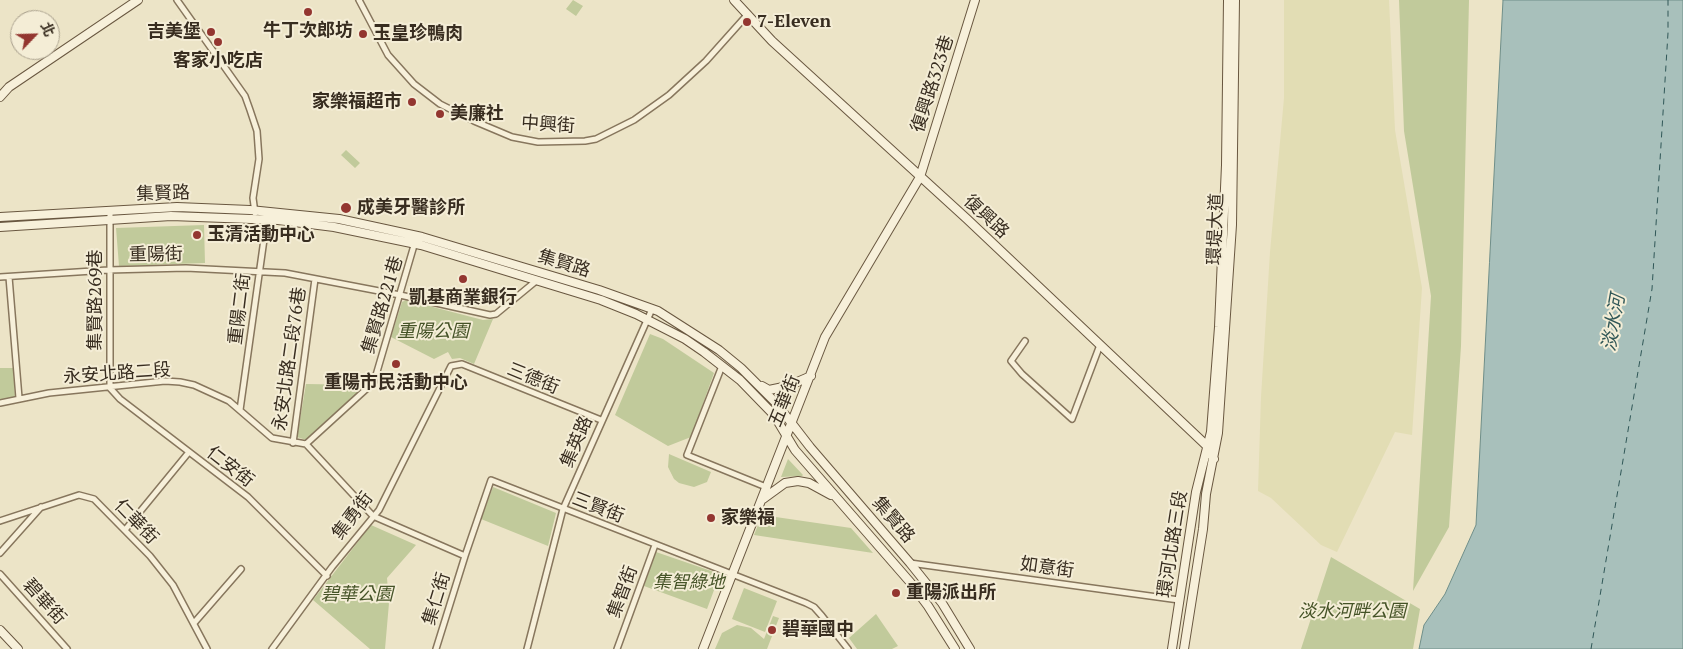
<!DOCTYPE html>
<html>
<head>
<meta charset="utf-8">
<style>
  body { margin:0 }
  #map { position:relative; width:1683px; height:649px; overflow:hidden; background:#ece4c7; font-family:"PT Serif","Noto Sans TC",serif }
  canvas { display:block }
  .north { position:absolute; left:10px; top:10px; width:50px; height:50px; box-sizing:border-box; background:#f4edd6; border:1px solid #a9a08d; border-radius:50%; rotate:66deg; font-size:14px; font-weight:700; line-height:20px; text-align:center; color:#382d20 }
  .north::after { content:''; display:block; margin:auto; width:18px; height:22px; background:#933630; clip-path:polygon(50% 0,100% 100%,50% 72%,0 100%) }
</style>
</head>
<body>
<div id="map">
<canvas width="1683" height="649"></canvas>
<div class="north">北</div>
</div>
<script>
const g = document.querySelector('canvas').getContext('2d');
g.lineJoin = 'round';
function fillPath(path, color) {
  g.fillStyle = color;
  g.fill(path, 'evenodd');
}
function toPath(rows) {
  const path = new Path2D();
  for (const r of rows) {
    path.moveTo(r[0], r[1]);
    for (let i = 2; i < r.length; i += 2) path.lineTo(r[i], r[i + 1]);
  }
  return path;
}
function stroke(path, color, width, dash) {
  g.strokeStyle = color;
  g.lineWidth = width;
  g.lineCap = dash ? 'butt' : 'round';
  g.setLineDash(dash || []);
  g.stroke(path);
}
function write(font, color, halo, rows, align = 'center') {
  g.font = font + ' "PT Serif","Noto Sans TC",serif';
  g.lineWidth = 4;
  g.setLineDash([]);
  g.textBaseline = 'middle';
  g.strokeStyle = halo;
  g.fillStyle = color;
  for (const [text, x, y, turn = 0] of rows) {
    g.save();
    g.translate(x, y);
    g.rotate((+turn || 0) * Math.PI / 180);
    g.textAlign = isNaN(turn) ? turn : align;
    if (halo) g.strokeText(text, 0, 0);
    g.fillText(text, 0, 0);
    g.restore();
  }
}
const farmland = toPath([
  [1284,0,1389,0,1395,130,1422,288,1412,435,1395,432,1337,552,1321,545,1271,498,1258,491,1261,397,1270,252,1284,98]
]);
const green = toPath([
  [573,0,583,6,576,16,566,9],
  [1399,0,1469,0,1461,346,1449,527,1413,591,1431,296,1404,131],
  [346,150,360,163,355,168,341,155],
  [204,225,205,263,119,266,116,228],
  [406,300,483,320,493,319,474,364,460,358,452,359,448,352,434,359,391,337,402,302],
  [650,334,663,339,714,373,691,437,668,446,615,415],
  [0,368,13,368,15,397,12,400,0,401],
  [306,384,367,385,306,440,297,437],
  [669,454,711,472,707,482,694,487,679,483,674,479,668,467],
  [788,459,803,475,802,476,781,477],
  [493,487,556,513,548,546,481,519],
  [762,515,851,528,873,553,754,535],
  [371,525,416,545,387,578,389,603,385,649,370,649,313,600],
  [656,552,720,574,707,609,644,586],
  [1331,557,1420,609,1413,649,1301,649],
  [744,588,777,601,765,632,732,619],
  [876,614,898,646,892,649,857,649,849,638],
  [773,616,779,618,767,649,715,649,722,633,737,625,751,628,764,639]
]);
const water = toPath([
  [1503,0,1683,0,1683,649,1419,649,1424,625,1445,594,1476,525,1503,0]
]);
const ferry = toPath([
  [1591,649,1652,289,1668,33,1668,0]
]);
const street = toPath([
  [177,0,245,96,250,110,257,131,259,159,253,198,255,213],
  [359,0,388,55,414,84,440,104,474,121,512,137,538,142,585,141,596,139,634,120,669,95,706,61,748,14],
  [110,211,110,388,120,399,248,497,327,576],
  [0,277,108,270,186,268,285,273,400,295,490,315,496,314,536,281],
  [9,277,19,398],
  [1025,341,1011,361,1022,374,1072,419,1100,345],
  [722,366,687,455,766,487],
  [0,403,49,393,165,381,180,382,194,385,229,401,272,438,306,444,374,382,415,242],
  [240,410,267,218],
  [293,443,315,279],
  [306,444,373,516,465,556,491,480,806,603,814,607,822,616,848,649],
  [0,521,79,495,94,499,150,556,173,585,207,649],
  [125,530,189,452],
  [0,553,41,507],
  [910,563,1179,600],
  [0,574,67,649],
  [194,623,241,569],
  [272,649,332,567,379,510,451,366,462,364,601,420],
  [436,649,465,556],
  [527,649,563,509,652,309],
  [617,649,655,545]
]);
const secondary = toPath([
  [734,0,772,41,967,219,1206,445,1214,459],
  [0,97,9,87,138,0],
  [0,217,177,207,250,210,339,219,422,237,599,290,658,311,719,350,741,368,776,403,810,447,910,563,942,603,970,649],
  [0,227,171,216,278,220,334,227,421,245,601,300,636,314,685,339,704,352,740,380,774,415,795,450,910,582,928,606,955,649],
  [762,386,769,390,788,386,811,376],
  [763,499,785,483,798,481,809,483,831,495],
  [0,630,18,649],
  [703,649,825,337,920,177,975,0],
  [1172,649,1196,492,1211,432,1219,327,1226,165,1228,0],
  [1184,649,1203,529,1206,494,1218,433,1232,225,1235,0]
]);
const markers = [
  [308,12,5,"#933630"],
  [747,22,5,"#933630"],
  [211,32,5,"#933630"],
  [363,34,5,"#933630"],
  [218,42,5,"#933630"],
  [412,102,5,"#933630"],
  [440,114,5,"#933630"],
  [346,208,6,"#933630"],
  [197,235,5,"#933630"],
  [463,279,5,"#933630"],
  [396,364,5,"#933630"],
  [711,518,5,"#933630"],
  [896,593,5,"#933630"],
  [772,630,5,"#933630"]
];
const poiNames = [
  ["7-Eleven",757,22],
  ["牛丁次郎坊",308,31,"center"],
  ["吉美堡",201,32,"right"],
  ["玉皇珍鴨肉",373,34],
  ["客家小吃店",218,61,"center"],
  ["家樂福超市",402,102,"right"],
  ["美廉社",450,114],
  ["成美牙醫診所",357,208],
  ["玉清活動中心",207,235],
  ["凱基商業銀行",463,298,"center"],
  ["重陽市民活動中心",396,383,"center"],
  ["家樂福",721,518],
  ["重陽派出所",906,593],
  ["碧華國中",782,630]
];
const streetNames = [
  ["復興路323巷",933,84,-72],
  ["中興街",548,125,4],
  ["集賢路",163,194,-2],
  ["復興路",986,217,43],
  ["環堤大道",1216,229,-88],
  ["重陽街",156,255,-1],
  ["集賢路",564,264,17],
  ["集賢路269巷",96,300,-90],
  ["集賢路221巷",383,305,-73],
  ["重陽二街",240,309,-83],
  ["永安北路二段76巷",290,359,-82],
  ["永安北路二段",117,374,-4],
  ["三德街",533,379,22],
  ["五華街",785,401,-68],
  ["集英路",577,442,-67],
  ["仁安街",230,467,38],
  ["三賢街",598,508,21],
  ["集勇街",353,516,-53],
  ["集賢路",893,520,49],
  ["仁華街",136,522,46],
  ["環河北路三段",1173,544,-81],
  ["如意街",1047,568,8],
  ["集智街",623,592,-70],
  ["集仁街",437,599,-73],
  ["碧華街",44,602,48]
];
const parkNames = [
  ["重陽公園",433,332],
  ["集智綠地",689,583],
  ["碧華公園",357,595],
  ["淡水河畔公園",1352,612]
];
const waterNames = [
  ["淡水河",1614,323,-80]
];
fillPath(farmland, '#e2ddb4');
fillPath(green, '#c1ca9b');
fillPath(water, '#a8c0bb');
stroke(water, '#6f8e89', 1);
stroke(ferry, '#305757', 1, [6, 5]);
stroke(street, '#87765d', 8);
stroke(secondary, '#695740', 10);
stroke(street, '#f7f0da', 5);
stroke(secondary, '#f7f0da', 8);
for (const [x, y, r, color] of markers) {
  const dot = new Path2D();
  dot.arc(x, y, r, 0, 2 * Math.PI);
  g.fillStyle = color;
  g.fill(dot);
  stroke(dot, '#f4edd6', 2);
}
write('bold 18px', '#382d20', '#f4edd6', poiNames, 'left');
write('18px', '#382d20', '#f4edd6', streetNames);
write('italic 18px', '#455327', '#f4edd6', parkNames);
write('italic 19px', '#305757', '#f4edd6', waterNames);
</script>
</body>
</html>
